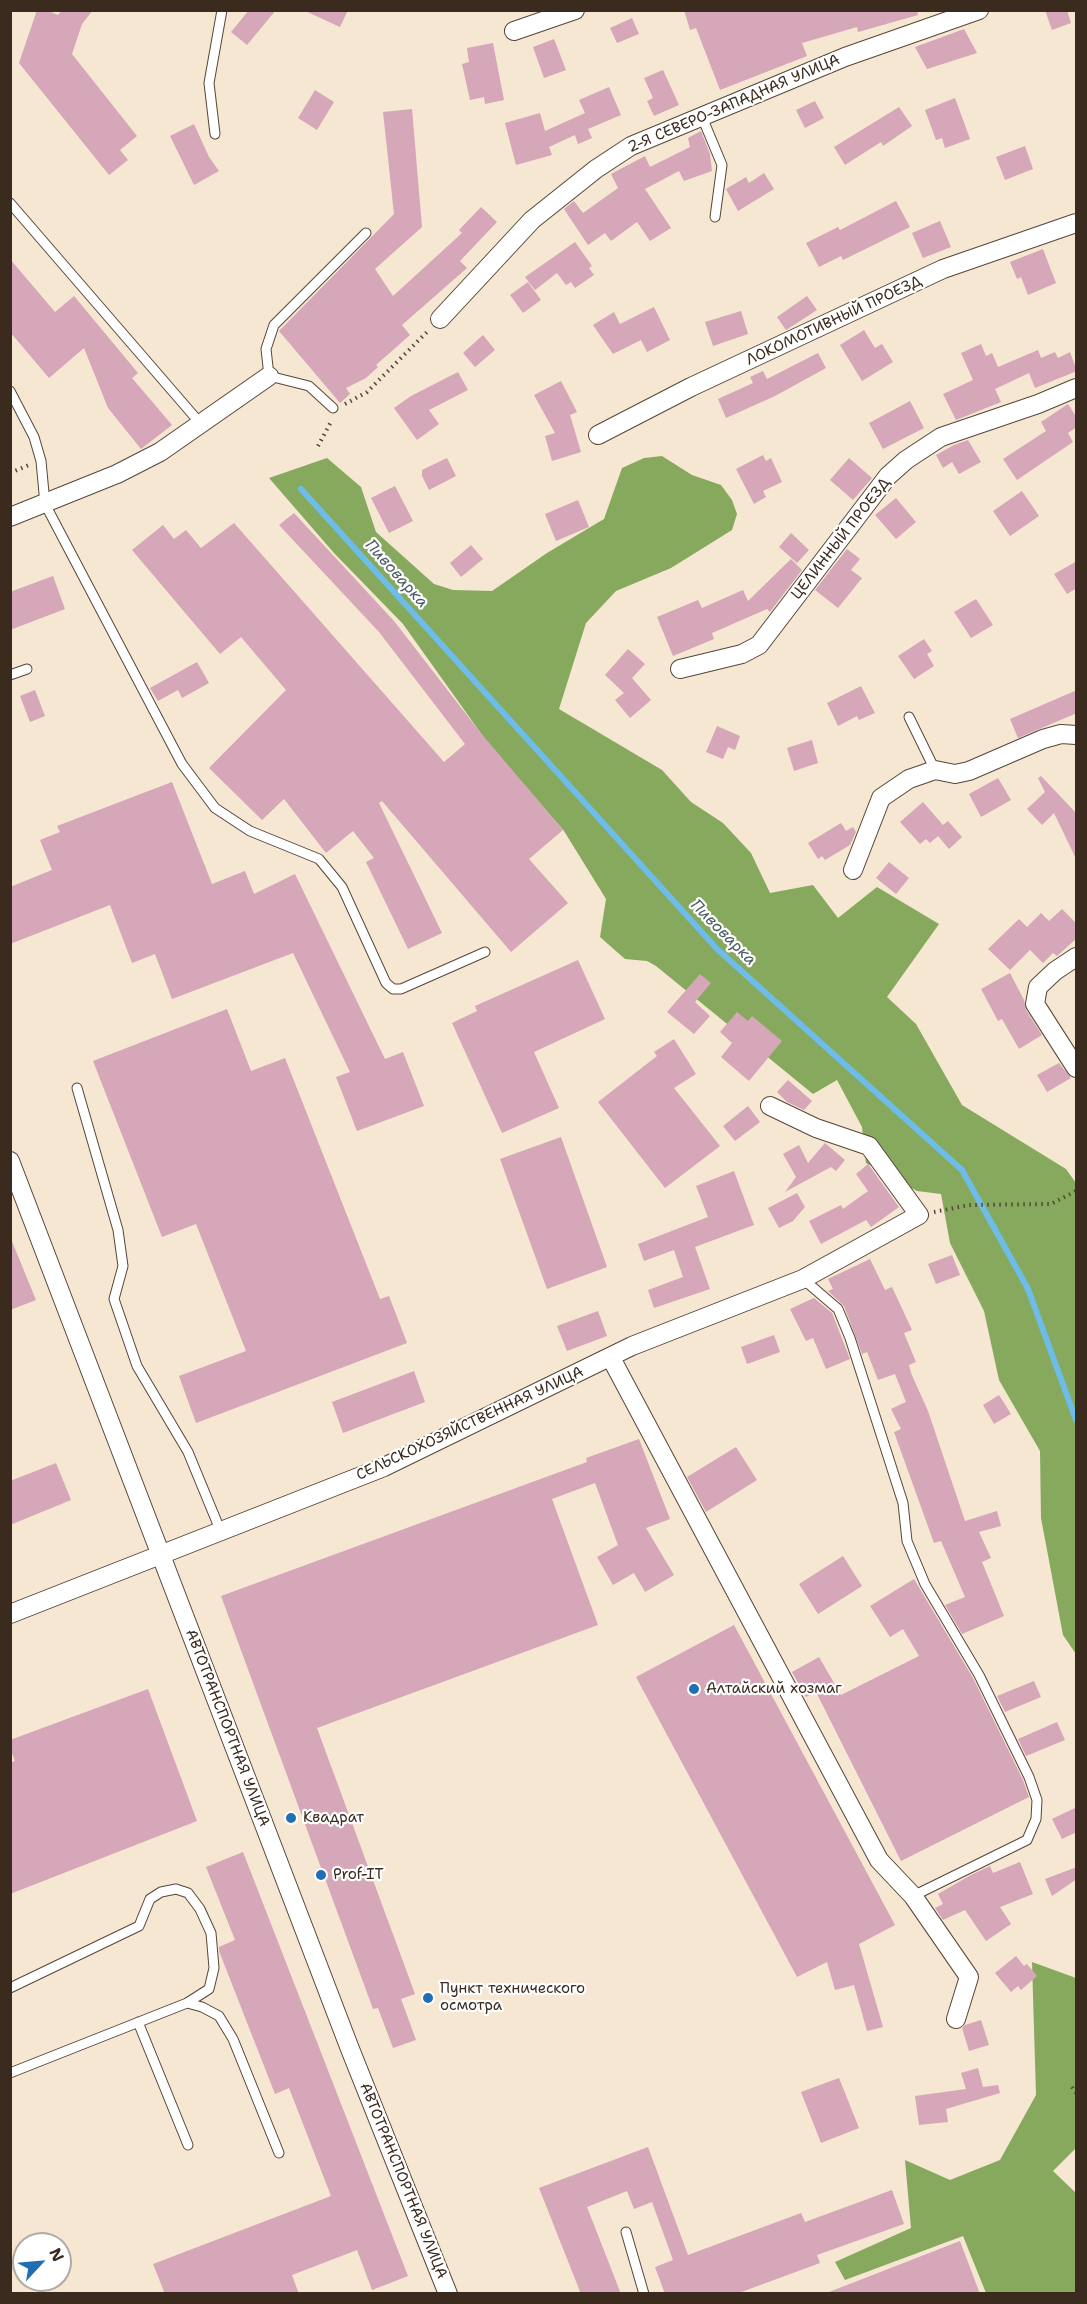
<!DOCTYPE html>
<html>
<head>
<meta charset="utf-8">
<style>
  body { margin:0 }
  #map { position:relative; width:1087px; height:2304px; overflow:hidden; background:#f5e7d1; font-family:"Shantell Sans",sans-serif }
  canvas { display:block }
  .frame { position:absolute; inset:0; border:12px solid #3b2a1e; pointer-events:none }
  .north { position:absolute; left:12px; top:2232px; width:60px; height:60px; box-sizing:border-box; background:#fff; border:2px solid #b1aaa5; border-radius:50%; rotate:64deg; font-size:16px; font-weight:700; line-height:24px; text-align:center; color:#3b2a1e }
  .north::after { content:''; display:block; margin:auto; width:21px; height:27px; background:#1f6fb2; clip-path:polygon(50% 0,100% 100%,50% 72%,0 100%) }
</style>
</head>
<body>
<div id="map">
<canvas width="1087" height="2304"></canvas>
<div class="frame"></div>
<div class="north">N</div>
</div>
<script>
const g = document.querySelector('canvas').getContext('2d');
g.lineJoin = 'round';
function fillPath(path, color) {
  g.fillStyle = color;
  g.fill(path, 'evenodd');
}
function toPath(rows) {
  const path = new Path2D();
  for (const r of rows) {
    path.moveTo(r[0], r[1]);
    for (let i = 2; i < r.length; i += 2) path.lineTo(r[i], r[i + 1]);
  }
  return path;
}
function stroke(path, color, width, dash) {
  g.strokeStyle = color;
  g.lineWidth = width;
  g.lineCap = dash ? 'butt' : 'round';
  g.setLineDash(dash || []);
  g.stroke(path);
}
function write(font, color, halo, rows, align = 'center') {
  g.font = font + ' "Shantell Sans",sans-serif';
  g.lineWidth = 4.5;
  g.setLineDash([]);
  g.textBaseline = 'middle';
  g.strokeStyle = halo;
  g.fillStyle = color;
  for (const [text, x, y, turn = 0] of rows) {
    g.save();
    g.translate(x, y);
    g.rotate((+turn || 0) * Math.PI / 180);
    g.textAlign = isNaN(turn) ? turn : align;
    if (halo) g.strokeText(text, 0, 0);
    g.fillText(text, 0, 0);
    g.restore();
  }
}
const forest = toPath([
  [662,456,692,475,721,485,732,500,737,514,732,530,671,568,616,591,586,623,559,709,662,770,691,802,723,823,751,853,770,893,813,885,838,918,877,887,939,924,887,997,916,1024,962,1105,1066,1169,1076,1183,1076,1654,1063,1635,1041,1518,1040,1451,999,1380,984,1311,950,1243,941,1194,917,1191,866,1163,862,1127,837,1080,813,1094,656,966,647,961,625,959,600,937,606,899,564,831,485,739,403,624,334,553,269,478,327,458,361,487,376,532,434,584,453,590,492,591,547,553,604,519,622,468,644,458],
  [1032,1962,1076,1978,1076,2148,1053,2171,1076,2193,1076,2293,986,2293,963,2236,845,2280,835,2262,911,2228,905,2160,950,2180,1000,2160,1036,2095]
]);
const stream = toPath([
  [301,489,717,949,962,1170,1028,1289,1076,1420]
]);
const building = toPath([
  [37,10,46,10,58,15,62,10,93,10,82,24,72,54,137,136,120,150,128,160,109,175,19,63],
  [249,10,276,10,247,45,231,32],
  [303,10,348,10,340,27],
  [684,10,917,10,918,15,858,32,857,27,802,43,807,56,720,90,696,28,690,30],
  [1045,10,1067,10,1071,23,1052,30],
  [632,18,639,34,617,43,610,28],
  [964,29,977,53,927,69,915,47],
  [554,39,566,70,544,78,533,47],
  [493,43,504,100,485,104,484,97,470,100,462,64,469,62,467,48],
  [663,70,679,105,654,116,647,101,653,98,644,78],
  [609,87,621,115,588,129,592,138,578,144,575,135,549,147,552,155,516,165,505,123,540,113,545,131,585,113,579,100],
  [315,90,334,102,317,130,298,118],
  [955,98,970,139,945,148,942,138,936,140,925,110],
  [815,101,824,118,805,128,796,110],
  [899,107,912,126,883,146,881,142,845,165,834,147],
  [412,109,422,227,375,269,393,296,462,233,459,230,481,207,497,222,460,261,467,268,402,325,410,335,376,365,378,367,366,378,346,388,350,394,340,403,279,331,394,214,383,112],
  [194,124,209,157,219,171,194,185,170,136],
  [701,131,710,154,712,171,684,181,679,171,645,189,671,228,650,241,637,222,611,241,605,233,588,245,564,209,574,201,583,213,618,188,611,174,645,156,650,167,690,147,688,138],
  [1025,146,1033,169,1005,180,996,157],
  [764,173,774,189,738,211,726,189,746,177,749,183],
  [896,201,910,227,843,260,841,256,819,267,806,243,838,227,840,230],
  [940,221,951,247,923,258,912,233],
  [575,242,592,266,589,268,594,275,575,288,571,282,566,285,557,273,535,290,525,277],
  [1043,249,1056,283,1028,295,1021,277,1017,279,1010,262],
  [10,259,55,312,74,296,138,373,132,378,172,425,141,449,108,408,84,348,49,378,10,332],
  [528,282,541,300,523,313,510,295],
  [807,296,817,310,786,330,777,317],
  [654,307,670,340,647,352,641,340,613,354,593,325,614,312,620,324],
  [741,311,748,334,713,346,705,322],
  [864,330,875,348,882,344,893,362,862,381,840,345],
  [483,335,495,350,475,367,463,353],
  [981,344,986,356,992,353,998,367,1038,350,1041,358,1055,352,1058,358,1070,352,1077,371,1035,388,1029,373,995,389,1001,402,956,420,943,394,973,380,961,353],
  [818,353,826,368,775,396,726,418,718,399,753,383,750,377,763,371,767,379],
  [458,372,468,390,429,410,439,424,417,440,394,408,411,396],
  [561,381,577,412,570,415,581,452,552,461,545,436,555,433,534,395],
  [910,401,924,428,883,449,869,423],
  [1068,404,1077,418,1077,427,1068,433,1073,442,1017,480,1003,459,1046,431,1041,422],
  [968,440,981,462,959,474,952,462,943,468,936,455,954,445],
  [763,455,766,461,771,458,782,482,763,491,766,497,754,504,736,469],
  [447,458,456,476,429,490,422,476,422,470],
  [849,458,872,478,853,500,830,480],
  [395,486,413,521,389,533,371,498],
  [1022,491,1039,516,1010,536,993,511],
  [896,498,916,522,896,539,875,515],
  [578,500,589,527,556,541,545,514],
  [294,513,394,621,480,732,563,830,529,859,568,903,511,952,382,801,379,803,442,933,408,949,366,862,374,858,353,831,326,853,284,799,262,820,209,768,286,690,241,637,220,654,132,550,163,525,174,539,186,530,201,548,234,523,444,762,465,744,379,632,279,525],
  [791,533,809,550,797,563,779,547],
  [471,545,483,559,461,577,450,563],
  [847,549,860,559,851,570,862,578,838,608,815,590],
  [791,559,802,570,770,612,767,609,712,633,714,639,673,656,657,617,698,600,702,608,743,590,748,601],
  [1077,561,1077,588,1067,594,1054,574],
  [53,576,65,609,10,630,10,592],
  [976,599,993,625,971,638,954,612],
  [924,639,932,651,927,654,934,666,914,679,898,656],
  [628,649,645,664,632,678,651,700,630,718,615,700,624,693,605,675],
  [197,662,209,683,182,698,178,690,158,701,150,688],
  [861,686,875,713,859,720,857,716,838,726,827,703],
  [35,690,45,716,30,722,20,696],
  [1077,690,1077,713,1018,738,1010,719],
  [717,726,740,736,735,750,728,747,723,759,706,752],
  [812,740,818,763,794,771,787,748],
  [1041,776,1077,814,1077,861,1054,813,1042,825,1027,809,1045,792,1038,778],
  [998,778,1011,800,981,817,969,794],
  [172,782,212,884,245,871,254,894,295,874,385,1059,403,1052,424,1106,357,1131,336,1077,350,1072,293,953,172,999,155,954,132,963,110,905,10,944,10,887,52,870,40,840,60,832,57,826],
  [923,802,943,825,948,821,962,837,949,849,938,836,930,843,926,839,920,844,900,822],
  [841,823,846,831,853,827,856,832,850,845,825,860,822,856,818,859,808,843],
  [889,862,909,878,896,894,876,878],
  [1062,909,1077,924,1077,938,1057,956,1053,953,1043,963,1030,950,1010,970,988,949,1019,919,1027,927,1041,913,1049,921],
  [578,960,605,1019,534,1052,559,1108,502,1133,452,1023,477,1011,475,1006],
  [1010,973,1024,1000,1026,1010,1042,1035,1019,1049,1002,1019,998,1021,981,989],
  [700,974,711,983,695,1002,710,1016,694,1034,667,1012],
  [227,1009,251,1071,285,1058,380,1299,389,1296,407,1343,196,1423,179,1376,246,1351,196,1224,162,1237,93,1061],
  [737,1012,748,1021,752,1016,782,1041,749,1081,721,1057,732,1043,720,1032],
  [674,1039,696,1074,674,1088,720,1146,665,1188,598,1102,657,1056,654,1052],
  [1059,1063,1071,1078,1047,1092,1037,1075],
  [788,1080,812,1101,804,1110,787,1102,777,1092],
  [748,1106,760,1122,735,1141,723,1126],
  [561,1137,607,1267,547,1289,500,1159],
  [825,1143,845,1160,836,1171,831,1167,785,1192,796,1177,783,1154,799,1145,808,1163],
  [868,1164,899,1207,871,1227,866,1220,821,1244,809,1221,841,1205,843,1209,868,1191,856,1174],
  [734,1171,754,1225,695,1247,710,1289,654,1308,648,1290,683,1277,674,1250,644,1261,638,1244,708,1217,696,1186],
  [797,1193,805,1207,793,1221,779,1228,768,1208],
  [11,1239,36,1300,10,1310,10,1240],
  [952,1255,960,1275,936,1284,928,1264],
  [870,1259,885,1290,892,1287,912,1330,904,1333,916,1362,909,1365,911,1373,928,1411,965,1521,997,1511,1001,1526,979,1532,991,1558,982,1562,1004,1616,962,1634,945,1605,965,1597,941,1541,934,1543,894,1432,901,1429,891,1409,906,1402,895,1374,878,1380,867,1352,862,1354,844,1306,828,1291,833,1289,828,1279],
  [814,1298,832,1313,850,1359,826,1369,813,1338,806,1341,790,1309],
  [598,1311,607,1336,567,1351,557,1326],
  [774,1335,780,1352,747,1364,741,1347],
  [414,1371,425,1402,343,1433,332,1402],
  [999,1395,1011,1414,994,1424,983,1405],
  [639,1439,670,1519,646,1528,674,1575,645,1592,634,1573,613,1585,597,1557,618,1545,595,1483,552,1499,598,1625,317,1728,415,1994,401,1999,416,2040,393,2048,378,2008,373,2009,221,1596,587,1462,586,1458],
  [736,1447,757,1480,706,1512,687,1477],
  [56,1463,71,1500,10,1525,10,1481],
  [843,1556,862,1586,818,1614,799,1584],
  [914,1579,973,1678,1023,1780,1029,1797,901,1861,816,1692,806,1697,792,1672,819,1657,841,1695,919,1656,903,1629,890,1637,870,1606],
  [734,1625,895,1925,859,1944,883,2027,867,2031,854,1985,835,1990,827,1962,797,1977,636,1677],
  [1034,1681,1041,1697,1005,1712,997,1696],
  [148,1689,197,1821,10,1894,10,1763,15,1761,10,1748,10,1740],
  [1057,1722,1065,1740,1026,1756,1018,1739],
  [1077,1807,1077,1832,1062,1839,1052,1819],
  [243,1852,408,2276,372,2290,357,2250,292,2275,299,2294,165,2294,153,2264,331,2196,289,2088,275,2094,219,1951,219,1947,235,1940,206,1867],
  [1020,1862,1033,1894,1000,1907,1011,1924,986,1941,965,1910,943,1920,935,1908,943,1904,938,1894,971,1875,990,1866,993,1873],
  [1077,1867,1077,1879,1052,1896,1045,1879],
  [1016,1956,1024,1966,1027,1964,1037,1976,1021,1990,1018,1986,1011,1992,995,1973],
  [981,2020,989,2045,969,2051,962,2028,965,2025],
  [978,2068,983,2087,998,2085,1000,2093,946,2109,948,2122,919,2125,915,2096,966,2089,961,2073],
  [839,2078,859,2128,821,2143,801,2092],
  [648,2147,688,2255,801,2213,805,2222,892,2190,904,2224,817,2255,820,2263,736,2294,665,2294,655,2267,673,2260,652,2202,634,2209,627,2191,587,2207,621,2294,581,2294,539,2188],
  [960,2241,980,2294,829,2294,829,2292]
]);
const path = toPath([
  [345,404,367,392,429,330],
  [318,446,332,420],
  [10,473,29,465],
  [934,1212,969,1205,1051,1204,1076,1191],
  [1072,2087,1076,2093]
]);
const service = toPath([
  [702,117,722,165,715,217],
  [215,134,209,83,222,10],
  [10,203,200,423],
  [10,391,34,437,41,461,45,504,182,764,215,808,250,831,319,859,342,887,386,983,393,989,401,989,485,952],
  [333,408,309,386,269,376,266,349,274,325,366,233],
  [10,675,27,669],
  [909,717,935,770],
  [77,1088,118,1230,123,1266,114,1299,137,1366,188,1452,221,1532],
  [803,1279,838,1309,850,1338,903,1503,907,1541,925,1584,979,1675,1029,1777,1037,1800,1036,1819,1027,1840,913,1896],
  [10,1988,139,1926,150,1899,161,1892,176,1889,188,1893,200,1909,211,1933,214,1968,209,1989,187,2003,10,2073],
  [187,2003,202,2007,219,2016,233,2039,279,2153],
  [138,2022,188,2145],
  [626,2232,644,2294]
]);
const minor = toPath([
  [514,31,575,10],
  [440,319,532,220,596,169,631,146,845,57,979,10],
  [598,435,691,387,943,269,1076,223],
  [10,517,117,474,160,452,269,376],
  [680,669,742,654,759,645,888,476,906,460,941,437,1038,404,1076,388],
  [853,870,881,798,909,779,935,770,955,774,969,771,1043,739,1061,734,1076,735],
  [1076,1068,1035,1004,1038,987,1055,971,1076,957],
  [10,1161,350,2049,448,2294],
  [611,1358,879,1860,913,1896,969,1977,956,2019],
  [10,1614,384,1467,632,1346,803,1279,919,1215,869,1146,816,1128,770,1106]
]);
const markers = [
  [694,1689,6,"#1f6fb2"],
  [291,1818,6,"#1f6fb2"],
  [321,1875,6,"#1f6fb2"],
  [428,1998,6,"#1f6fb2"]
];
const streetNames = [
  ["2-Я СЕВЕРО-ЗАПАДНАЯ УЛИЦА",734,104,-23],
  ["ЛОКОМОТИВНЫЙ ПРОЕЗД",834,321,-25],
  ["ЦЕЛИННЫЙ ПРОЕЗД",841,539,-52],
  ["СЕЛЬСКОХОЗЯЙСТВЕННАЯ УЛИЦА",470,1424,-25],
  ["АВТОТРАНСПОРТНАЯ УЛИЦА",227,1728,69],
  ["АВТОТРАНСПОРТНАЯ УЛИЦА",403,2181,68]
];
const poiNames = [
  ["Алтайский хозмаг",706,1689],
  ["Квадрат",303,1818],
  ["Prof-IT",333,1875],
  ["Пункт технического",440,1989],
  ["осмотра",440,2006]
];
const waterNames = [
  ["Пивоварка",396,574,48],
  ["Пивоварка",723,933,45]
];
fillPath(forest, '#86a95e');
stroke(stream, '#6ebce8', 6);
fillPath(building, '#d6a6b9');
stroke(service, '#574639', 11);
stroke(minor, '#574639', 20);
stroke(path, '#574639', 4, [1.5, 4.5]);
stroke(service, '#fff', 9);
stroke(minor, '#fff', 18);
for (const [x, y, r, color] of markers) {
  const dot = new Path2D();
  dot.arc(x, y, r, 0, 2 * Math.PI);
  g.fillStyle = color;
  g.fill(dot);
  stroke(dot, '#fff', 2);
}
write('15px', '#3b2a1e', '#fff', streetNames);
write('15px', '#3b2a1e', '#fff', poiNames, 'left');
write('italic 16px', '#4d5d65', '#fff', waterNames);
</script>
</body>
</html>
